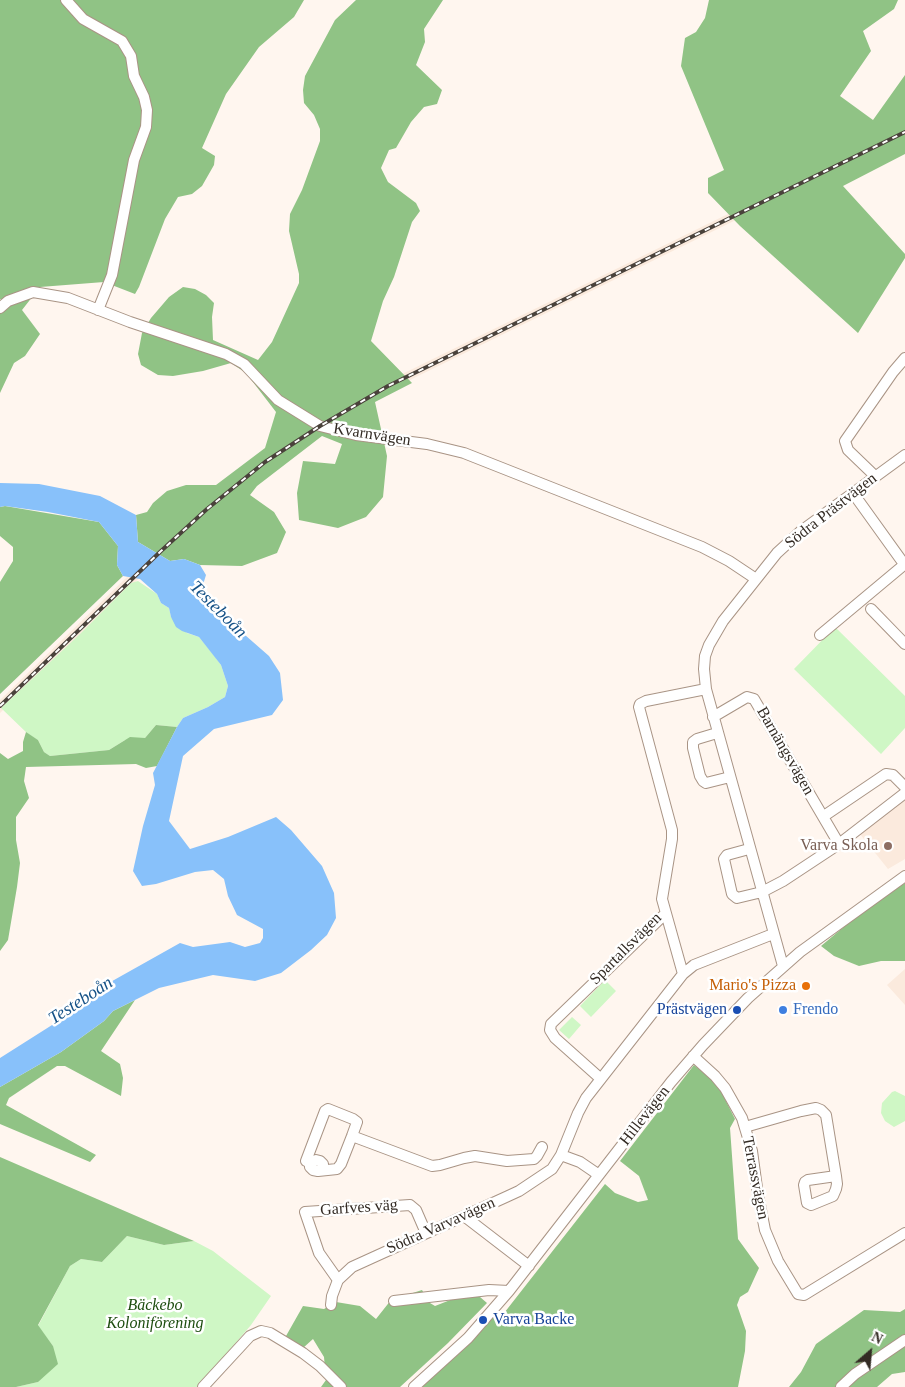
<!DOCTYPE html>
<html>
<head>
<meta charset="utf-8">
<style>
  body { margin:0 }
  #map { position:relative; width:905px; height:1387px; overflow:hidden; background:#fff6ef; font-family:"Times New Roman",serif }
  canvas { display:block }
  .north { position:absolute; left:845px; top:1327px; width:50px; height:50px; -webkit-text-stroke:4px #fff; paint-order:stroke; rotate:27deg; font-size:14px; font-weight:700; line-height:20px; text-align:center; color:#332b24 }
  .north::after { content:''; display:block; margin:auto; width:18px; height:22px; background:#332b24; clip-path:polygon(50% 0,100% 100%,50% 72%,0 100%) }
</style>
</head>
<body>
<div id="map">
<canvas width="905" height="1387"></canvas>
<div class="north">N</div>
</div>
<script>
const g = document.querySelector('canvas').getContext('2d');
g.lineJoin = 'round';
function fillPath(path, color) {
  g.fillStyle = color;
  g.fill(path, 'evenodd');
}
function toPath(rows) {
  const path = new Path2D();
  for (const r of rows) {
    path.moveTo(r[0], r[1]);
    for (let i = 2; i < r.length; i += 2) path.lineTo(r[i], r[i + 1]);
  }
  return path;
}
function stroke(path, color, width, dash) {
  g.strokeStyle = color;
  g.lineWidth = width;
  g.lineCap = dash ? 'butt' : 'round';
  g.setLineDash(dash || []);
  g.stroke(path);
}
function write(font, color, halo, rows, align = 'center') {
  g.font = font + ' "Times New Roman",serif';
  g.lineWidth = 5;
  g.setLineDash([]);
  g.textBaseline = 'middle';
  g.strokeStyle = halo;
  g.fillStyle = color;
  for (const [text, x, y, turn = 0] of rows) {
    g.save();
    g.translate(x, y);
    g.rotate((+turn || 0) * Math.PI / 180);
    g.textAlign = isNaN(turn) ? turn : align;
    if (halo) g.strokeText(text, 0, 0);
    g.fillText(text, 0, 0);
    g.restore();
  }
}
const built = toPath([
  [905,127,905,137,416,377,348,413,164,554,0,713,0,700,158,547,386,382],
  [905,799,905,859,888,869,860,834],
  [905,969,905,1005,887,985]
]);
const green = toPath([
  [138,581,157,594,161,603,169,608,171,617,187,633,199,637,213,654,221,665,228,686,225,697,208,707,183,718,177,727,156,725,145,738,125,740,109,750,50,756,44,752,38,740,28,734,1,708,80,634,131,583],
  [835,627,905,696,905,728,881,754,794,669],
  [605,980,616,991,591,1017,580,1006],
  [572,1017,581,1025,569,1039,559,1030],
  [895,1091,905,1096,905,1121,894,1127,885,1121,881,1113,882,1103,892,1092],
  [127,1236,164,1245,194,1241,213,1251,271,1296,251,1325,198,1387,16,1387,38,1382,53,1346,38,1326,70,1266,81,1259,102,1262]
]);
const forest = toPath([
  [0,0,304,0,294,17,259,47,226,94,202,148,215,156,214,165,202,186,192,194,178,197,165,219,139,287,135,294,104,282,40,287,22,310,40,334,25,356,14,363,0,393,0,310,7,304,0,299],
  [356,0,443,0,424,29,425,42,416,65,442,90,437,104,424,107,411,122,396,148,389,150,381,168,388,182,416,203,420,211,412,222,394,277,383,301,371,341,412,383,375,402,387,456,383,497,366,517,338,528,299,520,297,493,303,461,335,464,342,444,322,436,257,486,250,495,274,512,286,532,277,553,242,566,200,565,184,559,170,561,138,542,136,515,147,512,153,503,167,491,186,485,216,485,265,448,276,412,246,373,231,363,203,371,173,376,158,375,141,365,138,354,142,333,151,318,169,297,183,287,195,289,206,295,214,303,212,317,213,340,258,360,272,342,299,283,299,274,289,231,290,214,302,190,320,141,320,129,314,115,304,103,303,90,305,76,335,20],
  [709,0,898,0,894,9,863,31,871,51,840,96,873,120,905,75,905,154,843,186,905,254,905,258,858,333,740,226,708,193,708,178,724,170,681,66,685,38,696,32,705,18],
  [5,506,99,522,118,546,117,565,123,576,0,694,0,582,13,561,13,547,0,536,0,507],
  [156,725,177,727,157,766,146,768,136,764,26,767,24,781,29,798,16,817,16,840,20,863,17,887,8,940,0,951,0,753,8,759,23,751,23,742,26,732,38,740,44,752,50,756,109,750,130,737,145,738],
  [905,883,905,961,881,961,859,966,834,956,821,946,863,911],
  [135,1000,101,1051,120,1064,123,1078,121,1096,65,1066,57,1066,9,1098,6,1105,96,1155,90,1162,0,1124,0,1087,61,1052,104,1021,113,1011],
  [694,1065,711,1079,722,1093,735,1119,730,1128,738,1239,759,1268,748,1292,740,1297,737,1305,746,1331,745,1351,738,1387,418,1387,496,1312,501,1317,605,1184,615,1193,638,1202,648,1200,639,1176,620,1161],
  [0,1157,194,1241,164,1245,127,1236,102,1262,81,1259,70,1266,38,1325,53,1346,58,1364,38,1382,16,1387,0,1387],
  [422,1290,430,1303,435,1306,463,1295,473,1294,480,1297,487,1303,448,1343,400,1387,321,1387,326,1380,324,1357,313,1339,303,1348,286,1336,303,1306,324,1309,336,1302,360,1306,376,1319,391,1300],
  [905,1309,905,1337,837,1387,789,1387,801,1372,816,1344,864,1310,900,1312],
  [905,1344,905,1372,892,1374,877,1387,845,1387]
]);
const water = toPath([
  [0,483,39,484,100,496,136,515,138,542,170,561,184,559,200,565,206,575,201,591,212,612,245,635,269,656,280,673,283,700,272,715,214,729,183,756,169,821,190,849,228,837,276,817,291,830,322,866,334,893,336,918,327,935,311,950,281,973,255,981,213,975,159,988,113,1011,104,1021,61,1052,0,1087,0,1058,71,1013,98,989,180,943,193,947,230,942,245,947,260,943,263,938,263,929,237,915,228,896,224,879,213,870,195,872,156,884,142,886,133,871,143,826,155,785,153,773,177,727,183,718,208,707,225,697,228,686,221,665,199,637,182,631,176,627,171,617,169,608,161,603,157,594,140,579,123,576,117,565,118,546,99,522,48,512,5,506,0,507]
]);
const minor = toPath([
  [66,0,83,19,122,41,131,56,134,76,144,97,147,110,146,127,134,160,112,275,98,310],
  [0,308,8,301,33,292,68,298,130,322,226,354,244,364,278,400,320,426,356,435,427,444,464,453,702,547,729,561,756,579],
  [875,476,848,450,845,441,893,372,905,358],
  [853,493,904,564],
  [871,609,905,644],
  [820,635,905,564],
  [713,717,747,697,754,699,839,844],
  [717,733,697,739,693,742,693,748,700,776,703,781,706,783,730,777],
  [824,816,886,774,893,775,905,787],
  [749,849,727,855,724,859,732,894,737,898,762,892,783,881,839,844,905,793],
  [783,966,706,689,704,669,705,656,709,645,723,621,777,553,801,531,905,455],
  [683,974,662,899,672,839,672,830,639,707,640,704,646,701,706,689],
  [693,1056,715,1076,725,1088,742,1118,752,1151,758,1195,765,1230,778,1261,798,1294,804,1295,905,1233],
  [601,1079,555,1038,550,1030,551,1024,665,914],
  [745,1127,801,1111,816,1108,821,1110,826,1115,836,1176,837,1184,836,1189,833,1196,811,1205,807,1203,804,1185,805,1182,808,1180,836,1176],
  [352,1136,432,1166,440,1165,464,1158,475,1156,507,1161,534,1159,537,1156,542,1147],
  [561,1155,580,1162,599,1175],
  [306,1161,325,1111,328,1109,353,1119,357,1122,352,1136,341,1164,337,1169,318,1171,313,1170,310,1167,311,1163,316,1160,320,1161,323,1164,323,1170],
  [464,1216,529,1266],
  [338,1280,319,1253,305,1212,410,1205,416,1210,426,1233],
  [394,1301,489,1290,509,1291],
  [331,1305,332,1296,338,1280,352,1267,506,1197,519,1191,552,1169,561,1155,578,1113,586,1098,683,974,694,965,773,934],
  [203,1387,250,1336,261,1331,270,1333,303,1353,320,1366,341,1387],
  [414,1387,468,1338,509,1291,671,1082,703,1045,748,998,800,952,905,876],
  [841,1387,855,1374,905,1340]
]);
const rail = toPath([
  [0,706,161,551,207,509,265,462,320,426,388,386,905,132]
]);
const markers = [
  [888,846,5,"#8d6e63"],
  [806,986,5,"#e8710a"],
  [737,1010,5,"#1a4fb4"],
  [783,1010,5,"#3f7fe0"],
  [483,1320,5,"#1a4fb4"]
];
const streetNames = [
  ["Kvarnvägen",372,435,9],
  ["Södra Prästvägen",831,511,-38],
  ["Barnängsvägen",785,751,60],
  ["Spartallsvägen",626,949,-45],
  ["Hillevägen",645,1116,-52],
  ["Terrassvägen",755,1178,79],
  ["Garfves väg",359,1208,-4],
  ["Södra Varvavägen",441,1226,-24]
];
const educationNames = [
  ["Varva Skola",878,846]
];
const foodNames = [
  ["Mario's Pizza",796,986]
];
const transitNames = [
  ["Prästvägen",727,1010],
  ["Varva Backe",493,1320,"left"]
];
const shopNames = [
  ["Frendo",793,1010]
];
const parkNames = [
  ["Bäckebo",155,1306],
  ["Koloniförening",155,1324]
];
const waterNames = [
  ["Testeboån",218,610,45],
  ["Testeboån",81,1001,-33]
];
fillPath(built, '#fbeadd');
fillPath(green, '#cff7c5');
fillPath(forest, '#90c385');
fillPath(water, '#88c1fa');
stroke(minor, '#a99485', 12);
stroke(minor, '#fff', 10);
stroke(rail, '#4a423b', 4);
stroke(rail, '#fff', 2, [5.5]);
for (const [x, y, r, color] of markers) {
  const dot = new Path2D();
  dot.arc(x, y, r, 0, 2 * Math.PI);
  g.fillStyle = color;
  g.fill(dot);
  stroke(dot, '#fff', 2);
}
write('16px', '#332b24', '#fff', streetNames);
write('16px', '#785e54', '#fff', educationNames, 'right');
write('16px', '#c56008', '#fff', foodNames, 'right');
write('16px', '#164399', '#fff', transitNames, 'right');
write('16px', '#366cbe', '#fff', shopNames, 'left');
write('italic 16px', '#1d4d0f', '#fff', parkNames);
write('italic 18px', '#165287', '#fff', waterNames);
</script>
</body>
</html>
